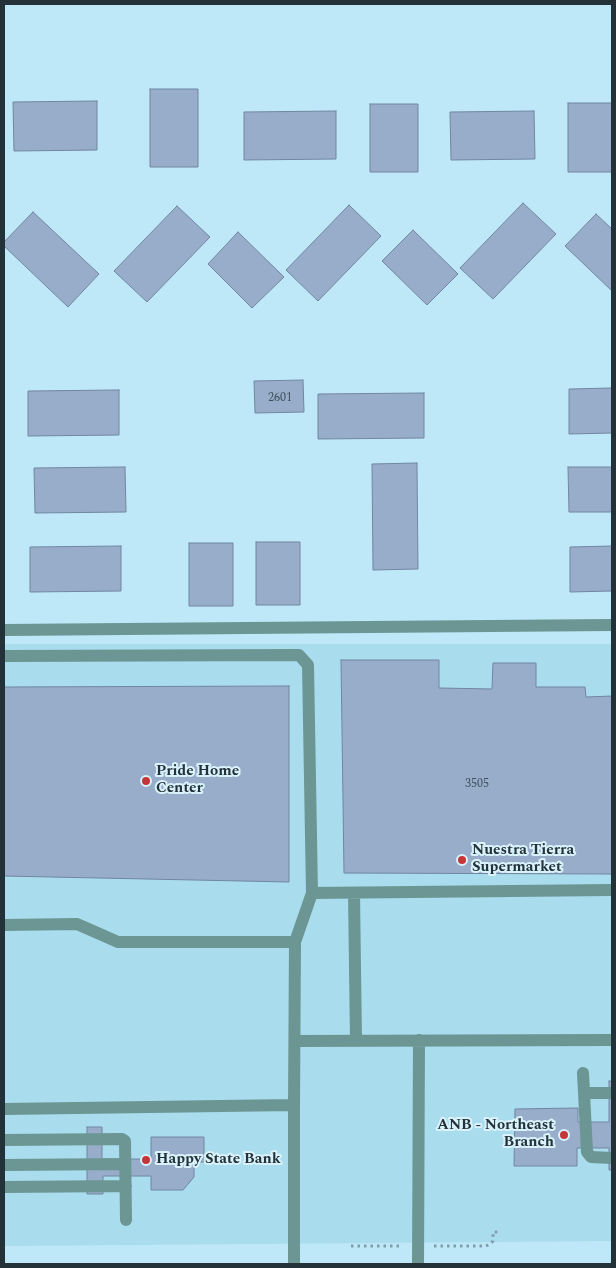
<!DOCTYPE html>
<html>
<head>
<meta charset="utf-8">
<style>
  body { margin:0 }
  #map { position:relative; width:616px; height:1268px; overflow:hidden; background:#bee7f7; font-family:Spectral,serif }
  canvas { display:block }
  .frame { position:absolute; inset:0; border:5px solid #223238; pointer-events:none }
</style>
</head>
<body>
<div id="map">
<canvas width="616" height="1268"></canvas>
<div class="frame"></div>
</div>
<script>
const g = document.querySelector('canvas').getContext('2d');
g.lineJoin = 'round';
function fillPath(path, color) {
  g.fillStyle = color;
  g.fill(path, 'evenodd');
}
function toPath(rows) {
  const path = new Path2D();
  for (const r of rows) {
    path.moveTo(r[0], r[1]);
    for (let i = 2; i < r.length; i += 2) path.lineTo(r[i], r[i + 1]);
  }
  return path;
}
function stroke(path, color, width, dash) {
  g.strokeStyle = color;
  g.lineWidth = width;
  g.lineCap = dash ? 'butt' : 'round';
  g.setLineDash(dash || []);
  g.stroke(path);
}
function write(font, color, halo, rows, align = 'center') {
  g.font = font + ' Spectral,serif';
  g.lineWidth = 4;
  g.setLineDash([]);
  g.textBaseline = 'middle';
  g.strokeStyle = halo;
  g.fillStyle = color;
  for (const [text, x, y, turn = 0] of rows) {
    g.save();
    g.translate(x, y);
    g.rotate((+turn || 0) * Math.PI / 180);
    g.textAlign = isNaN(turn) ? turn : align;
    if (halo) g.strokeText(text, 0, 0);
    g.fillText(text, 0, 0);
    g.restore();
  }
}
const built = toPath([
  [4,644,612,644,612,1241,4,1246]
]);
const building = toPath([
  [150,89,198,89,198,167,150,167,150,89],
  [97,101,97,150,14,151,13,102,97,101],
  [568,103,612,103,612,172,568,172,568,103],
  [370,104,418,104,418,172,370,172,370,104],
  [336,111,336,159,244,160,244,112,336,111],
  [534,111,535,159,451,160,450,112,534,111],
  [523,203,556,234,493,299,460,268,523,203],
  [349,205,381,236,318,301,286,270,349,205],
  [177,206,210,237,147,302,114,271,177,206],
  [33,212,99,274,68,307,4,246,4,242,33,212],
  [596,214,612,229,612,291,565,246,596,214],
  [413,230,458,274,427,305,382,261,413,230],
  [238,232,284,277,252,308,208,264,238,232],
  [303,380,304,412,255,413,254,381,303,380],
  [612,388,612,433,569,434,569,389,612,388],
  [119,390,119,435,28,436,28,391,119,390],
  [424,393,424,438,318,439,318,394,424,393],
  [417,463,418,569,373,570,372,464,417,463],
  [125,467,126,512,35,513,34,468,125,467],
  [568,467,612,467,612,512,569,512,568,467],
  [256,542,300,542,300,605,256,605,256,542],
  [189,543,233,543,233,606,189,606,189,543],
  [121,546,121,591,30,592,30,547,121,546],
  [612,546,612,591,570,592,570,547,612,546],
  [341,660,439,660,439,688,492,689,493,663,536,663,536,687,585,687,586,697,612,696,612,874,344,873,341,660],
  [289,686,289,882,4,876,4,687,289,686],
  [609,1081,612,1081,612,1170,609,1170,609,1148,577,1148,577,1166,514,1166,515,1109,578,1108,578,1122,609,1122,609,1081],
  [87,1127,102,1127,102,1159,151,1159,151,1137,204,1137,204,1162,194,1162,194,1177,183,1190,151,1190,151,1176,103,1176,103,1194,87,1194,87,1127]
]);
const path = toPath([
  [351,1246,403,1246],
  [434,1246,486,1246,490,1244,493,1241,493,1232,501,1232]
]);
const minor = toPath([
  [4,630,612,625],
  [4,656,299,655,308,665,312,893,295,942,294,1105,4,1109],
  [312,893,612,890],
  [354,893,356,1041],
  [4,925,77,924,118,942,295,942],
  [295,1041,612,1040],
  [583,1073,587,1152,591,1157,612,1158],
  [584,1093,612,1093],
  [4,1140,122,1139,125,1141,126,1220],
  [4,1165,125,1164],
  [4,1187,126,1186],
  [294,1264,294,1105],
  [418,1264,419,1040]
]);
const markers = [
  [146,781,5,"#c53639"],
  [462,860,5,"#c53639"],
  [564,1135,5,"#c53639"],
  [146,1160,5,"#c53639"]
];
const numberNames = [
  ["2601",280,399],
  ["3505",477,785]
];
const poiNames = [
  ["Pride Home",156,772],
  ["Center",156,789],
  ["Nuestra Tierra",472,851],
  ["Supermarket",472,868],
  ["ANB - Northeast",554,1126,"right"],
  ["Branch",554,1143,"right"],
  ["Happy State Bank",156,1160]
];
fillPath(built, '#a9dced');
fillPath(building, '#97adca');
stroke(building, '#7186a1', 1);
stroke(path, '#7f9eaa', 3, [2.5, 4]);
stroke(minor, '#6c9693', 12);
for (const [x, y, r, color] of markers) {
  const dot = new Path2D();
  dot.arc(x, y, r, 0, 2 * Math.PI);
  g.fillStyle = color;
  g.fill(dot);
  stroke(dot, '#d9f2fb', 2);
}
write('12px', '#3f515c', null, numberNames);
write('bold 15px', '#223238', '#d9f2fb', poiNames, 'left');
</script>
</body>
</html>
